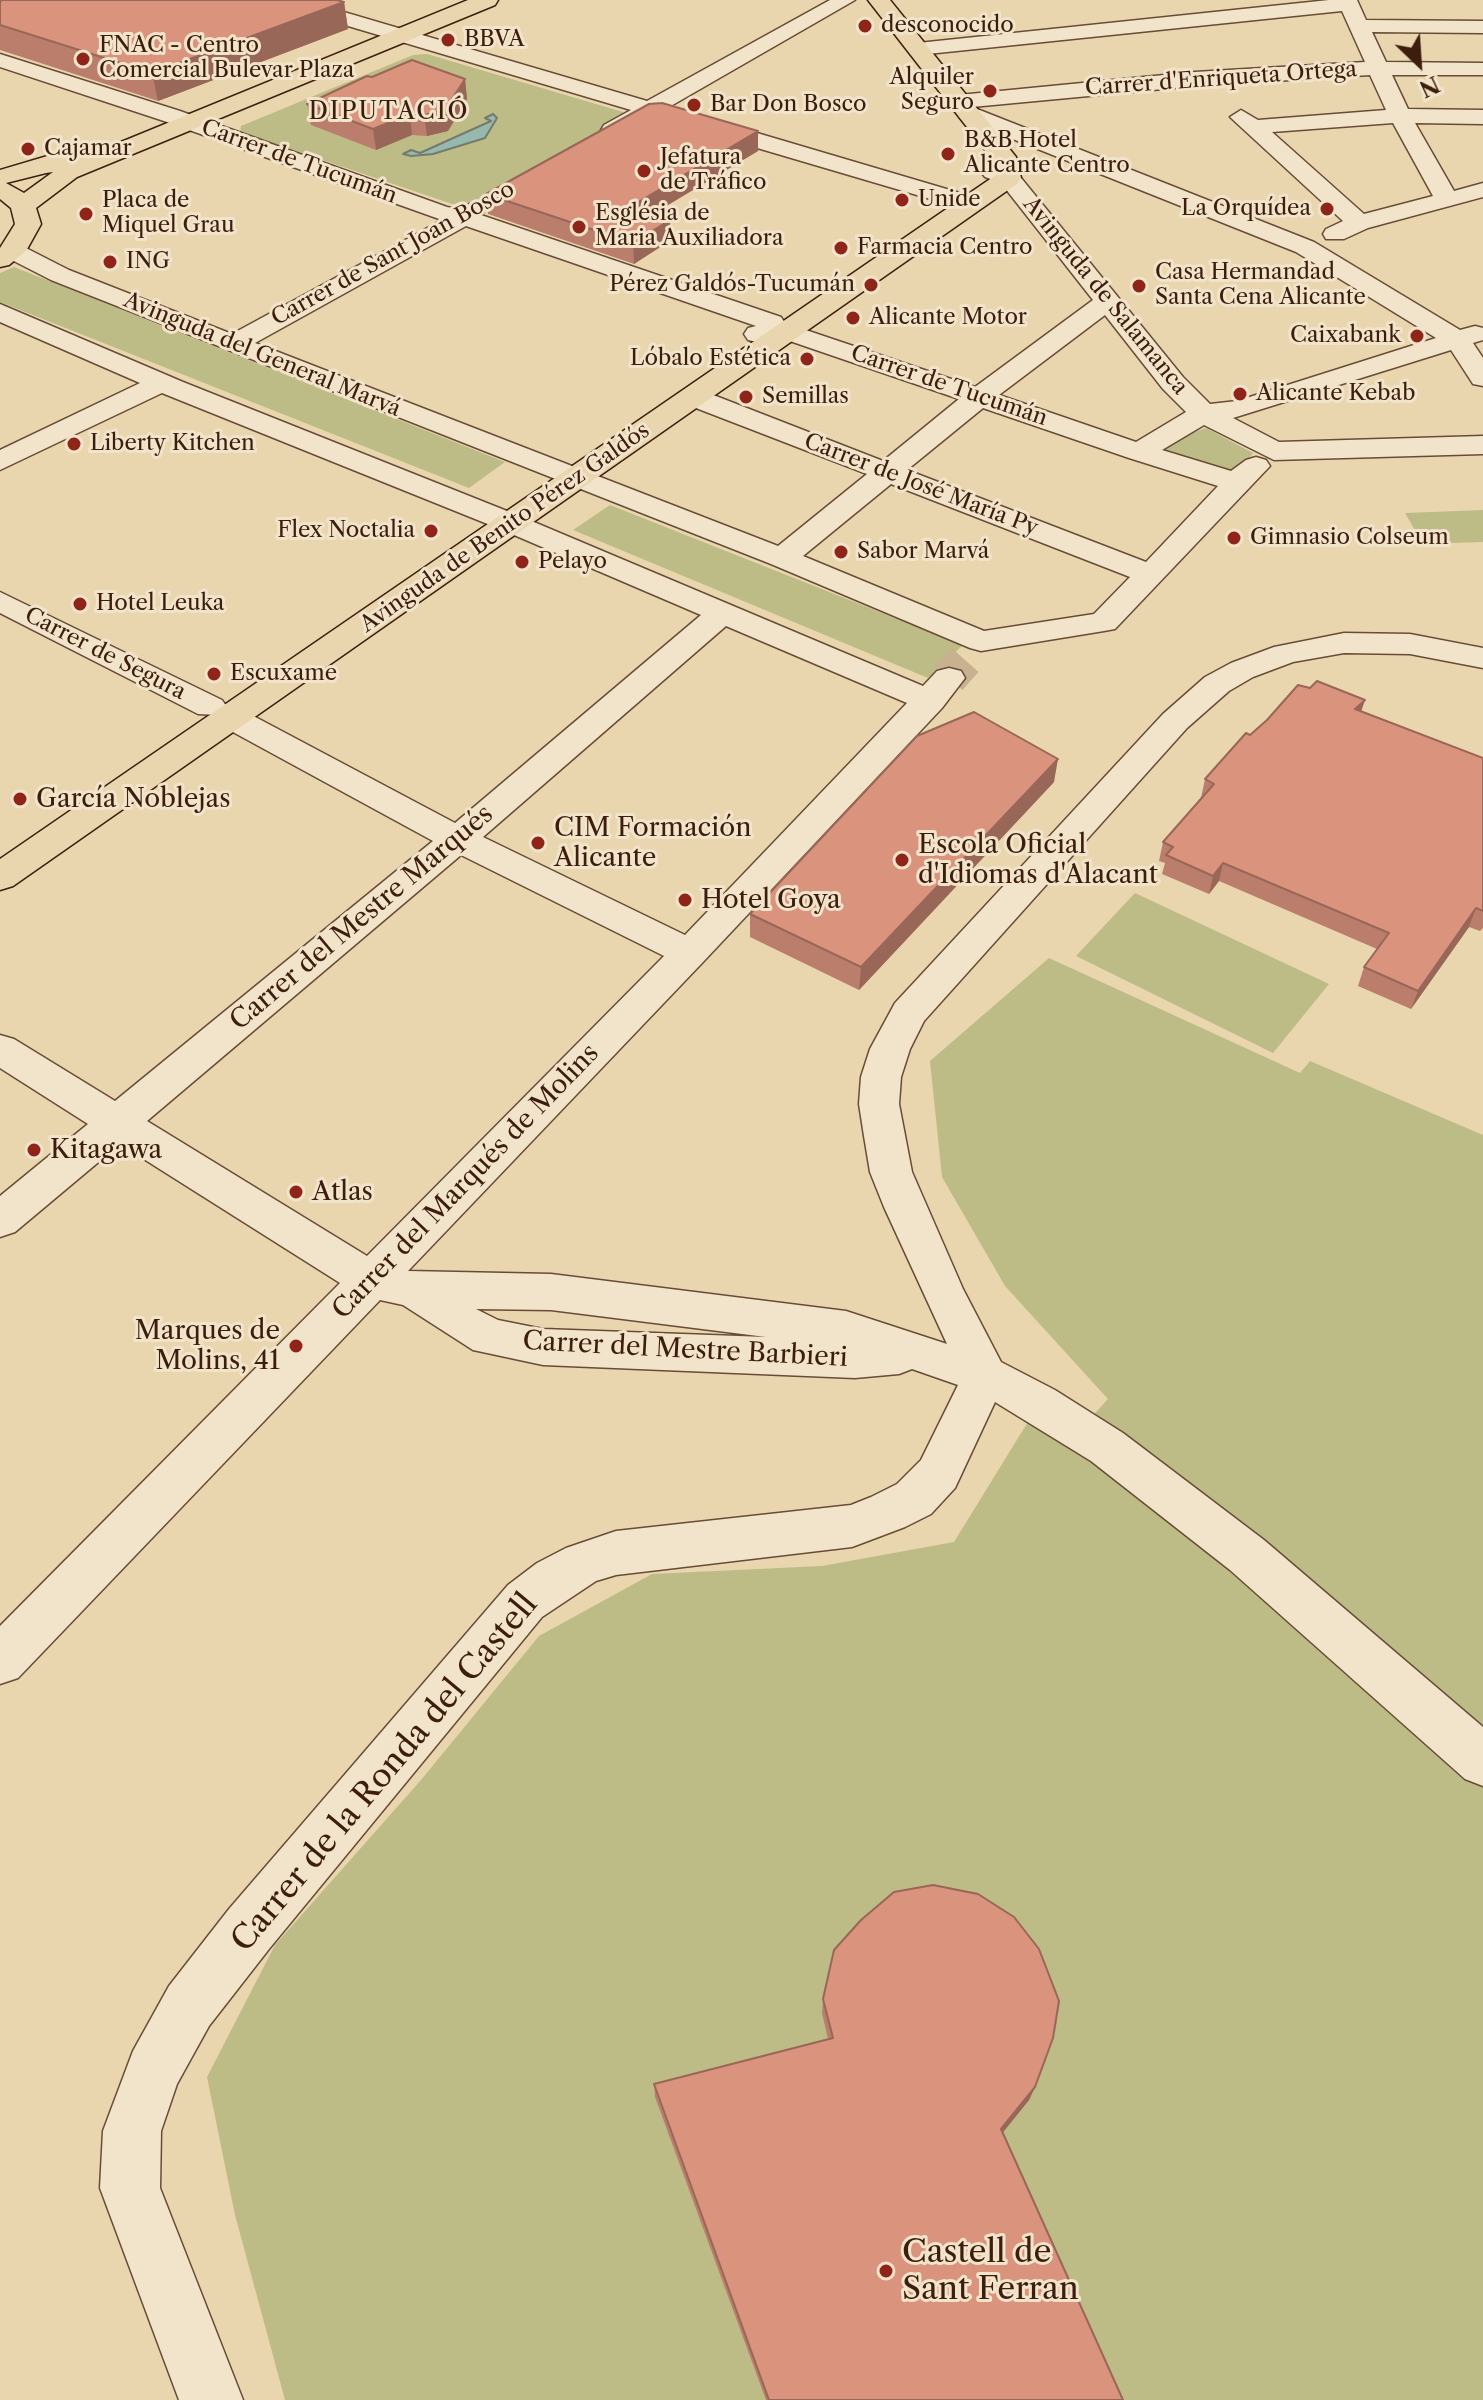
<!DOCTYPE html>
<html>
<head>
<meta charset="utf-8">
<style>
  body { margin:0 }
  #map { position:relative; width:1483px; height:2400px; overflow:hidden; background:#e9d6ae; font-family:"Libre Caslon Text",serif }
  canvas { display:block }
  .north { position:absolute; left:1379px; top:24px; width:80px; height:80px; -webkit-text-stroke:6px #f1e4ca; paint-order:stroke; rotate:155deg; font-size:22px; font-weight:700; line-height:32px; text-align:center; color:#3d1e0e }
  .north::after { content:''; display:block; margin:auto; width:28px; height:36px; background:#3d1e0e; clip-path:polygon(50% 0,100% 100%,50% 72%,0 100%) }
</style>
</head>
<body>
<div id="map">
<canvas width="1483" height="2400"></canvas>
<div class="north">N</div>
</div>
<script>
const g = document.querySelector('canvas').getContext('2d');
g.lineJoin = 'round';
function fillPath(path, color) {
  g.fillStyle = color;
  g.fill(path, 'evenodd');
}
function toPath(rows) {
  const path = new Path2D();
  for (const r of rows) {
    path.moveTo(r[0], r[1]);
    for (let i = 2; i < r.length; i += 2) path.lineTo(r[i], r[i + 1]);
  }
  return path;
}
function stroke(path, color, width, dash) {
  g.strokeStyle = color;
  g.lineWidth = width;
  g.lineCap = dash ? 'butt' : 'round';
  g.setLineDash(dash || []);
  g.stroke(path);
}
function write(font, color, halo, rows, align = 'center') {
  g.font = font + ' "Libre Caslon Text",serif';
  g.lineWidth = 6;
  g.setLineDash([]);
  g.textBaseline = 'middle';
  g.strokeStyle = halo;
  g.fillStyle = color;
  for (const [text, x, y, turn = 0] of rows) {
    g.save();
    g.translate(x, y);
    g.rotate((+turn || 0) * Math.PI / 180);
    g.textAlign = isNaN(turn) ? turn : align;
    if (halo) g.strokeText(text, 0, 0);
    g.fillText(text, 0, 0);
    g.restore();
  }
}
const green = toPath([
  [427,54,623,112,626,118,472,203,452,204,240,132,241,126,413,55],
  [14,267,505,462,469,488,0,302,0,273],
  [1206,428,1253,453,1250,457,1228,476,1155,452,1176,439],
  [610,505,963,645,928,678,573,530],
  [1483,510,1483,542,1423,544,1405,513],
  [1135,893,1329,984,1273,1053,1076,956],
  [1049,958,1300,1073,1310,1061,1483,1135,1483,2400,285,2400,235,2215,207,2077,275,1945,421,1780,539,1636,652,1574,822,1566,954,1542,1039,1404,1080,1430,1108,1399,1005,1286,942,1177,930,1061]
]);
const water = toPath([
  [493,114,497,118,485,138,433,154,411,156,403,154,411,150,420,153,491,121,485,118,493,114]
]);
const minorTunnel = toPath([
  [949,678,965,660]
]);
const minor = toPath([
  [271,0,303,0,647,101,830,0,855,0,669,107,960,193,964,198,960,203,952,205,944,203,652,117,620,135,604,135,601,130,604,125,631,110,274,4,271,0],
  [1329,0,1357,0,1366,20,1483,21,1483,33,1372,32,1386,62,1483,63,1483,75,1392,75,1408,109,1483,110,1483,124,1415,123,1454,191,1483,183,1483,197,1368,228,1344,239,1326,239,1323,234,1326,229,1343,221,1230,117,1241,110,1258,120,1386,110,1370,75,1195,86,972,107,1314,242,1460,330,1475,326,1483,328,1483,340,1473,343,1483,358,1483,386,1473,384,1451,350,1233,418,1279,442,1483,436,1483,454,1274,460,1204,425,1162,450,1231,471,1246,460,1256,457,1266,460,1270,466,1115,629,1104,631,981,651,970,648,771,564,51,280,4,256,1,251,4,246,13,244,22,246,69,270,232,334,442,220,164,121,0,67,0,54,180,111,447,207,458,209,474,202,483,204,486,209,481,215,781,317,785,323,975,387,1093,300,1001,183,985,177,981,172,985,167,993,165,1017,173,1183,377,1210,404,1237,401,1436,338,1296,252,960,118,957,113,960,109,951,107,948,102,959,95,1195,72,1365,62,1342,11,918,55,907,49,918,43,1329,0],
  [1393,123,1433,196,1364,214,1272,132,1393,123],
  [466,226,756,326,748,328,744,334,748,340,757,342,784,339,959,399,883,461,703,391,693,389,683,391,679,397,683,403,867,474,778,546,255,343,466,226],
  [1105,315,1163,389,1186,412,1136,442,999,395,1105,315],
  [983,408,1129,458,1218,486,1146,562,907,470,983,408],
  [891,484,1130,577,1094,614,984,631,803,556,891,484],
  [0,304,183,382,522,517,923,686,937,671,949,668,961,671,965,678,942,708,703,962,408,1271,551,1274,846,1311,947,1344,884,1207,870,1172,864,1136,859,1104,861,1077,870,1049,895,1003,1163,714,1205,677,1231,663,1274,647,1344,633,1410,634,1483,648,1483,668,1410,654,1344,653,1293,662,1253,677,1229,691,1187,728,924,1021,910,1049,901,1077,899,1104,912,1172,963,1289,1001,1362,1055,1390,1123,1433,1264,1540,1483,1727,1483,1786,1465,1779,1230,1570,1091,1461,995,1402,955,1488,931,1514,905,1527,852,1547,616,1575,596,1581,542,1617,269,1949,209,2026,177,2084,161,2131,160,2188,243,2400,179,2400,100,2188,103,2131,133,2051,169,1986,229,1909,508,1585,537,1563,566,1548,616,1531,851,1505,871,1497,897,1484,921,1460,958,1385,912,1369,899,1374,855,1378,543,1365,473,1350,403,1305,380,1300,18,1678,0,1684,0,1626,340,1283,120,1144,15,1232,0,1237,0,1196,88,1124,0,1068,0,1035,14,1039,115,1101,433,841,220,725,215,718,217,715,198,714,0,613,0,592,222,700,227,707,225,710,244,711,455,823,701,615,500,529,162,393,0,470,0,450,140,383,0,322,0,304],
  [726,626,907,703,685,935,483,837,726,626],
  [461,855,664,956,367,1256,147,1121,461,855],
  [476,1309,551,1310,766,1337,543,1329,498,1320,476,1309]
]);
const major = toPath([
  [468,0,498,0,495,5,77,177,36,208,41,224,26,251,9,265,0,267,0,248,15,224,11,208,0,199,0,170,71,149,80,151,82,158,468,0],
  [53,172,24,193,6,183,46,173,53,172],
  [868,0,890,0,1016,157,1021,178,1018,183,13,886,0,890,0,859,996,175,995,163,868,0]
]);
const wall = toPath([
  [0,1,344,2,348,29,158,101,0,50],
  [372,77,465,79,467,99,448,131,427,136,412,135,376,150,311,125,307,104],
  [758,151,653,214,671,240,634,264,488,214,486,194],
  [1310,688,1361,712,1483,758,1483,928,1480,931,1469,927,1411,1009,1358,986,1364,967,1377,949,1219,881,1209,894,1162,874,1165,863,1159,861,1163,842,1201,798,1205,779,1250,735],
  [1054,782,859,990,750,937,750,914],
  [823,1999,1035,2087,1029,2100,1003,2132,1123,2400,766,2400,655,2097,654,2084,828,2039,822,2013]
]);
const shadedWall = toPath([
  [344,2,348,29,158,101,152,73],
  [465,79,467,99,448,131,427,136,424,115],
  [410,114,412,135,376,150,373,129],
  [758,131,758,151,631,227,630,207],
  [670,220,671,240,634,264,633,243],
  [1365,700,1359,718,1355,709],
  [1058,759,1054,782,859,990,861,967],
  [1223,863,1219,881,1209,894,1213,876],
  [1476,908,1469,927,1411,1009,1418,991],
  [1035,2087,1029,2100,996,2141,1001,2129]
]);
const building = toPath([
  [2,0,337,0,344,2,152,73,0,25,0,1,2,0],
  [412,60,465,79,445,110,424,115,410,114,373,129,307,104,367,76,372,77,412,60],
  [662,103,758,131,630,207,670,220,633,243,486,194,649,104,662,103],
  [1317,681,1365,700,1355,709,1483,758,1483,911,1476,908,1418,991,1364,967,1389,933,1223,863,1213,876,1166,855,1173,847,1163,842,1214,784,1205,779,1246,733,1250,735,1267,720,1298,685,1310,688,1317,681],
  [974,712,1058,759,861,967,750,914,917,736,974,712],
  [933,1885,978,1894,1014,1917,1039,1949,1059,2001,1053,2038,1035,2087,1001,2129,1123,2400,769,2400,654,2084,833,2038,823,1999,834,1950,861,1920,894,1892,933,1885]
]);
const markers = [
  [865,26,8,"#8f2418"],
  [448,40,8,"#8f2418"],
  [83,59,8,"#8f2418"],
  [990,91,8,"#8f2418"],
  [694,105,8,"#8f2418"],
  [28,149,8,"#8f2418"],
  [948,154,8,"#8f2418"],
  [644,171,8,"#8f2418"],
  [902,200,8,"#8f2418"],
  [1327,209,8,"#8f2418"],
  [86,214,8,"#8f2418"],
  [579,227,8,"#8f2418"],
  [841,248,8,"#8f2418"],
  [110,262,8,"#8f2418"],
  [871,285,8,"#8f2418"],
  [1139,286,8,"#8f2418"],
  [853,318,8,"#8f2418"],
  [1417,336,8,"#8f2418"],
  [807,359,8,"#8f2418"],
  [1240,394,8,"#8f2418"],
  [746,397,8,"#8f2418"],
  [74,444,8,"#8f2418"],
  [431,531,8,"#8f2418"],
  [1234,538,8,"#8f2418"],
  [841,552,8,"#8f2418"],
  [522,562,8,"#8f2418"],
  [80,604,8,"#8f2418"],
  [214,674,8,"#8f2418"],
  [20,799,8,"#8f2418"],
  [538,843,8,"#8f2418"],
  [902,860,8,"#8f2418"],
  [685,900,8,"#8f2418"],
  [34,1150,8,"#8f2418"],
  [296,1192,8,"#8f2418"],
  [296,1346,8,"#8f2418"],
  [886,2271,8,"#8f2418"]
];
const farPoinames = [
  ["desconocido",881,26],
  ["BBVA",464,40],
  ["FNAC - Centro",99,46],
  ["Comercial Bulevar Plaza",99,71],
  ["Alquiler",974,78,"right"],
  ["Seguro",974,103,"right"],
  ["Bar Don Bosco",710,105],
  ["B&B Hotel",964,141],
  ["Alicante Centro",964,166],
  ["Cajamar",44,149],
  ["Jefatura",660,158],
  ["de Tráfico",660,183],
  ["Unide",918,200],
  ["Placa de",102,201],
  ["Miquel Grau",102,226],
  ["La Orquídea",1311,209,"right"],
  ["Església de",595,214],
  ["Maria Auxiliadora",595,239],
  ["Farmacia Centro",857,248],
  ["ING",126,262],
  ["Casa Hermandad",1155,273],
  ["Santa Cena Alicante",1155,298],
  ["Pérez Galdós-Tucumán",855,285,"right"],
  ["Alicante Motor",869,318],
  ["Caixabank",1401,336,"right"],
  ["Lóbalo Estética",791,359,"right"],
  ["Alicante Kebab",1256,394],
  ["Semillas",762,397],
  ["Liberty Kitchen",90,444],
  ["Flex Noctalia",415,531,"right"],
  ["Gimnasio Colseum",1250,538],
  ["Sabor Marvá",857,552],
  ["Pelayo",538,562],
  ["Hotel Leuka",96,604],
  ["Escuxame",230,674]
];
const farStreetnames = [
  ["Carrer d'Enriqueta Ortega",1221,79,-4],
  ["Carrer de Tucumán",299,162,20],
  ["Carrer de Sant Joan Bosco",393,254,-29],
  ["Avinguda de Salamanca",1105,296,51],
  ["Avinguda del General Marvá",262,355,22],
  ["Carrer de Tucumán",949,386,19],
  ["Carrer de José María Py",921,485,21],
  ["Avinguda de Benito Pérez Galdós",505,528,-35],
  ["Carrer de Segura",105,654,27]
];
const farNeighbourhoodnames = [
  ["DIPUTACIÓ",389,112]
];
const poiNames = [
  ["García Noblejas",36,799],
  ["CIM Formación",554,828],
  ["Alicante",554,858],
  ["Escola Oficial",918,845],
  ["d'Idiomas d'Alacant",918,875],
  ["Hotel Goya",701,900],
  ["Kitagawa",50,1150],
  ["Atlas",312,1192],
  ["Marques de",280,1331,"right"],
  ["Molins, 41",280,1361,"right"]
];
const streetNames = [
  ["Carrer del Mestre Marqués",362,918,-40],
  ["Carrer del Marqués de Molins",466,1182,-46],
  ["Carrer del Mestre Barbieri",685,1350,3]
];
const nearStreetnames = [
  ["Carrer de la Ronda del Castell",385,1773,-50]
];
const nearPoinames = [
  ["Castell de",902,2253],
  ["Sant Ferran",902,2290]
];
fillPath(green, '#bdbc86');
fillPath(water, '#97b9ad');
stroke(water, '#737b6d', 2);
stroke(minorTunnel, '#c7b18e', 36, [36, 18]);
stroke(minor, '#684c36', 3);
stroke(major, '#3d1e0e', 3);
fillPath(minor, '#f1e4ca');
fillPath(major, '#e9d6ae');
fillPath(wall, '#bb7e6c');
fillPath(shadedWall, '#996758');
fillPath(building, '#da937d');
stroke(building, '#996758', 2);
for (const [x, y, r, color] of markers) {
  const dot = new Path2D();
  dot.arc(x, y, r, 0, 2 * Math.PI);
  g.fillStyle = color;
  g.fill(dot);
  stroke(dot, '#f1e4ca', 3);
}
write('22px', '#3d1e0e', '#f1e4ca', farPoinames, 'left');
write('22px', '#3d1e0e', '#f1e4ca', farStreetnames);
g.letterSpacing = '2px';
write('24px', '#3d1e0e', '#f1e4ca', farNeighbourhoodnames);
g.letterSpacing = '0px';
write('26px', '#3d1e0e', '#f1e4ca', poiNames, 'left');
write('26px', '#3d1e0e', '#f1e4ca', streetNames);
write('32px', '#3d1e0e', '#f1e4ca', nearStreetnames);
write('32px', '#3d1e0e', '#f1e4ca', nearPoinames, 'left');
</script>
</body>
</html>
